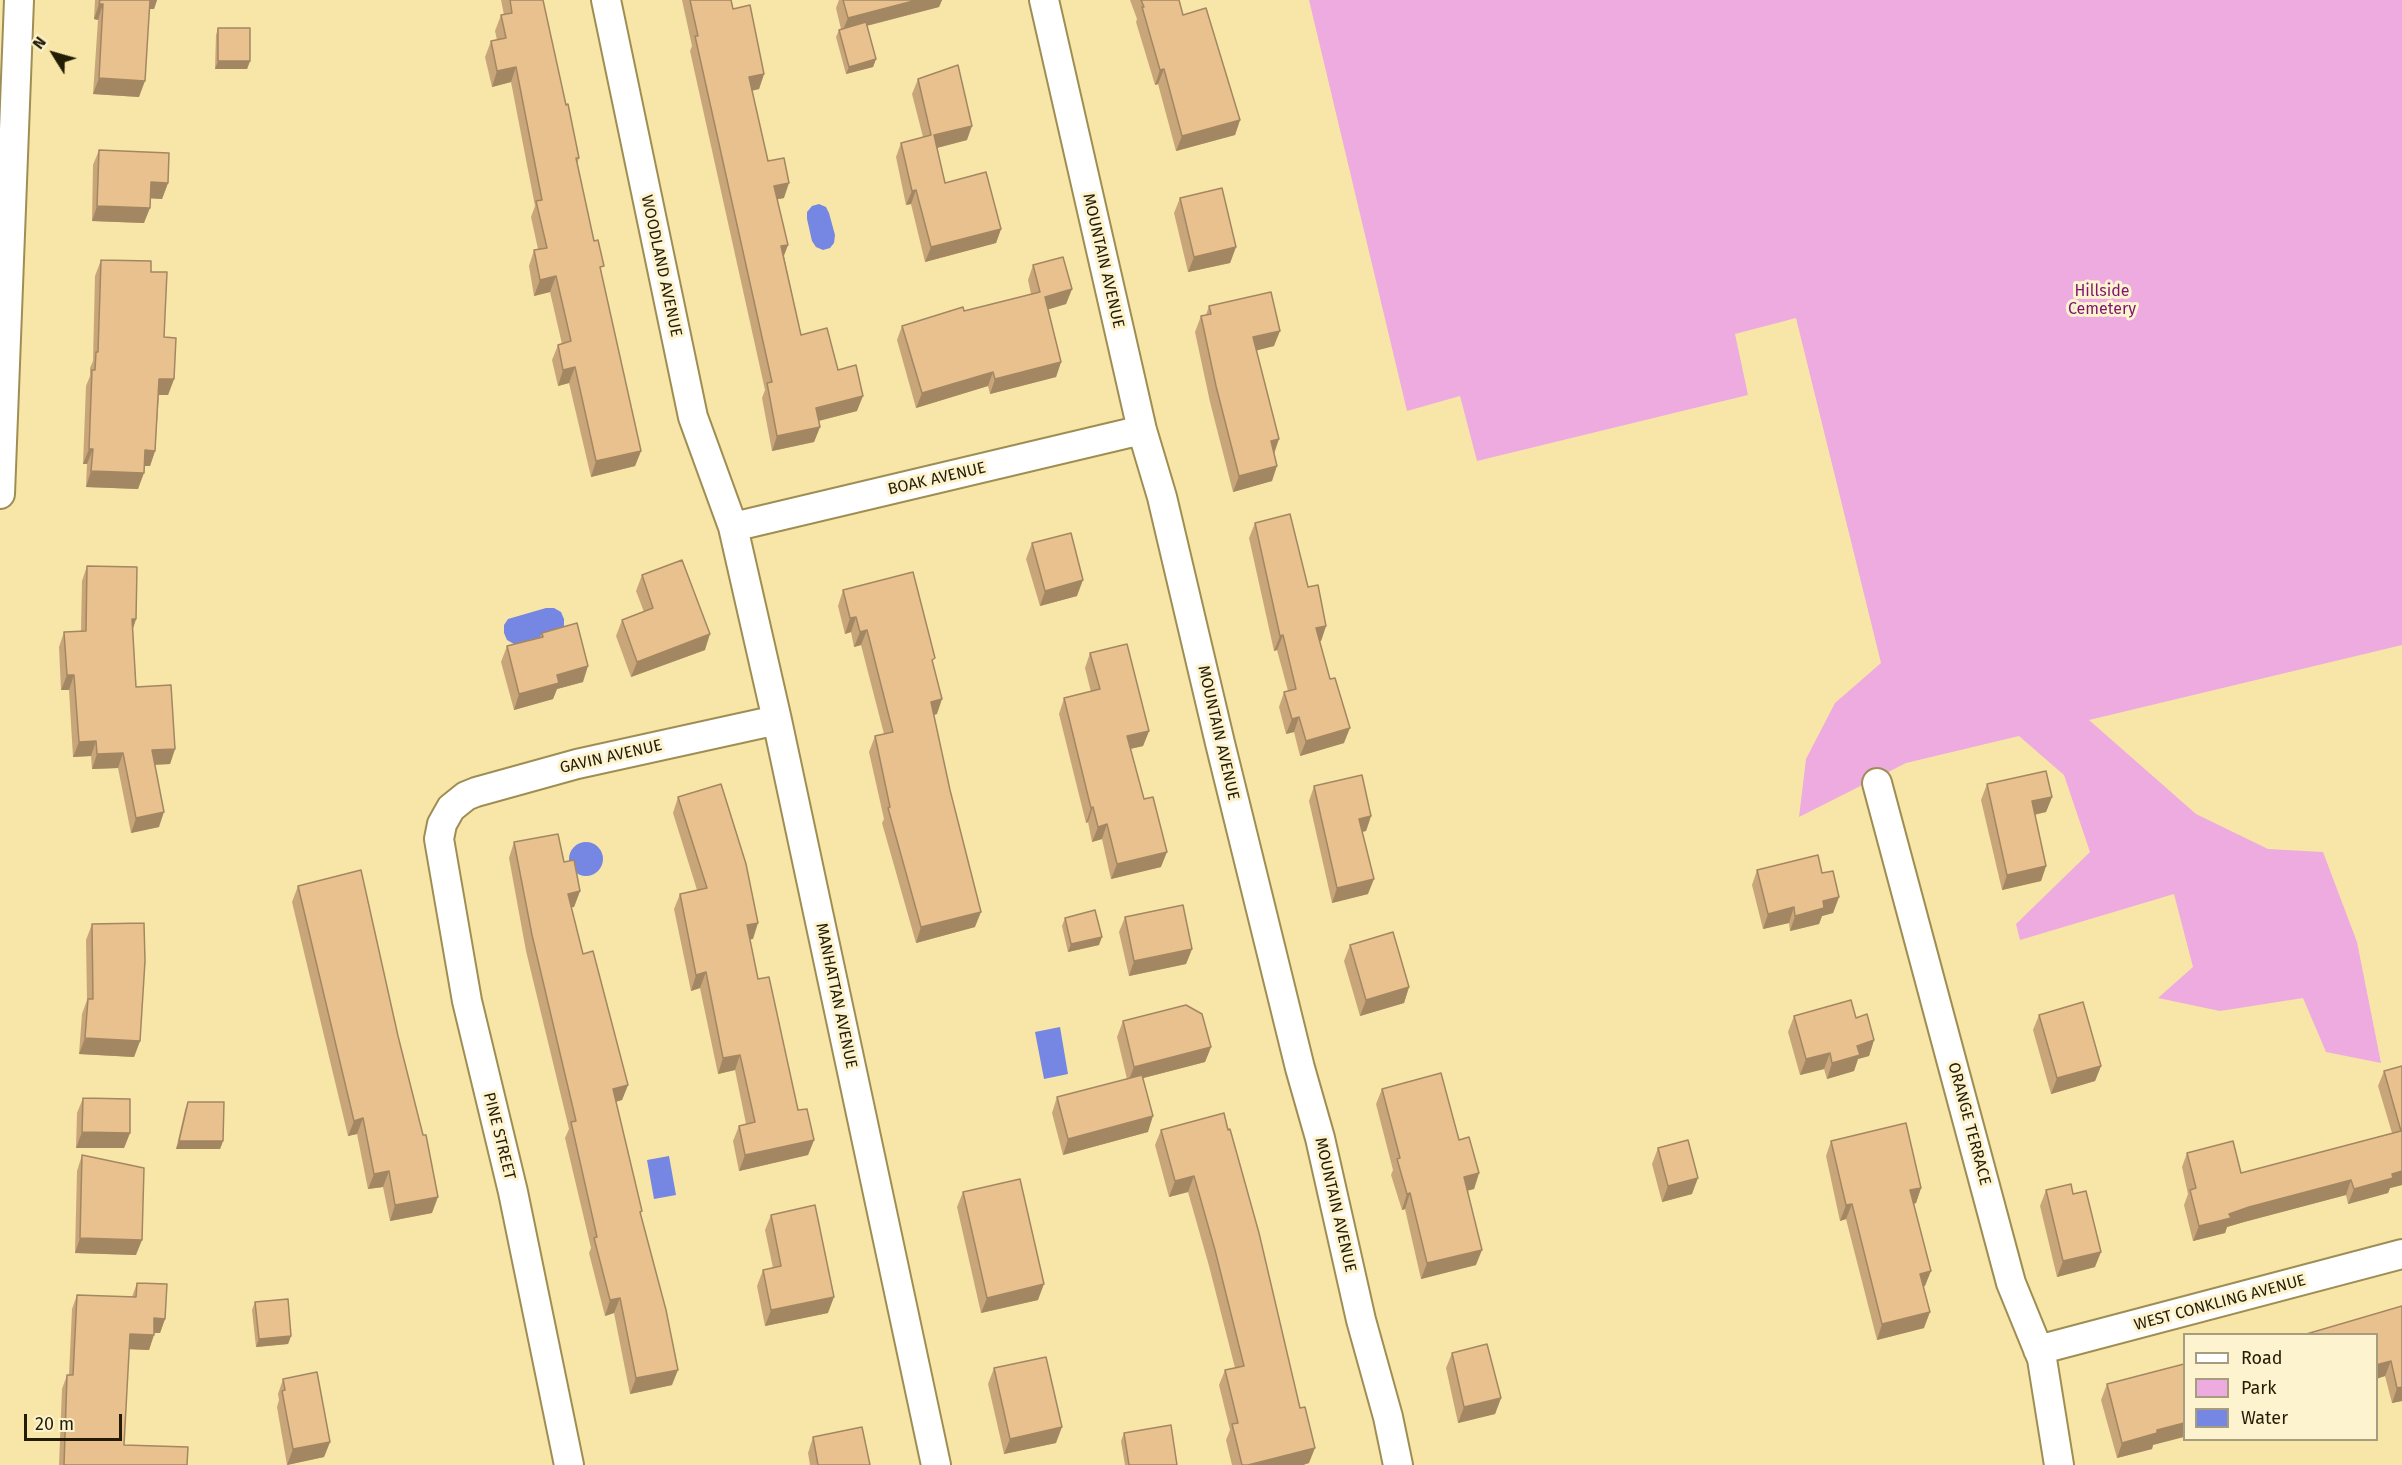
<!DOCTYPE html>
<html>
<head>
<meta charset="utf-8">
<style>
  body { margin:0 }
  #map { position:relative; width:2402px; height:1465px; overflow:hidden; background:#f7e6a8; font-family:"Fira Sans",sans-serif }
  canvas { display:block }
  .legend { position:absolute; left:2183px; top:1333px; width:195px; height:108px; box-sizing:border-box; background:#fef3cf; border:2px solid #a69d7e; margin:0; padding:8px 10px; list-style:none; font-size:18px; color:#231d05 }
  .legend li { display:flex; align-items:center; gap:12px; height:30px }
  .legend b { width:30px; border:2px solid #a69d7e }
  .north { position:absolute; left:24px; top:24px; width:60px; height:60px; -webkit-text-stroke:4px #fef3cf; paint-order:stroke; rotate:307deg; font-size:16px; font-weight:700; line-height:24px; text-align:center; color:#231d05 }
  .north::after { content:''; display:block; margin:auto; width:21px; height:27px; background:#231d05; clip-path:polygon(50% 0,100% 100%,50% 72%,0 100%) }
  .scale { position:absolute; left:24px; top:1414px; width:98px; height:27px; box-sizing:border-box; border:3px solid #231d05; border-top:0; padding-left:8px; font-size:18px; line-height:21px; white-space:nowrap; color:#231d05; -webkit-text-stroke:4px #fef3cf; paint-order:stroke }
</style>
</head>
<body>
<div id="map">
<canvas width="2402" height="1465"></canvas>
<ul class="legend">
<li><b style="height:8px;background:#fff"></b>Road</li>
<li><b style="height:16px;background:#edabe0"></b>Park</li>
<li><b style="height:16px;background:#7586e3"></b>Water</li>
</ul>
<div class="north">N</div>
<div class="scale">20 m</div>
</div>
<script>
const g = document.querySelector('canvas').getContext('2d');
g.lineJoin = 'round';
function fillPath(path, color) {
  g.fillStyle = color;
  g.fill(path, 'evenodd');
}
function toPath(rows) {
  const path = new Path2D();
  for (const r of rows) {
    if (r.length === 3) {
      path.moveTo(r[0] + r[2], r[1]);
      path.arc(r[0], r[1], r[2], 0, 2 * Math.PI);
      continue;
    }
    path.moveTo(r[0], r[1]);
    for (let i = 2; i < r.length; i += 2) path.lineTo(r[i], r[i + 1]);
  }
  return path;
}
function stroke(path, color, width, dash) {
  g.strokeStyle = color;
  g.lineWidth = width;
  g.lineCap = dash ? 'butt' : 'round';
  g.setLineDash(dash || []);
  g.stroke(path);
}
function write(font, color, halo, rows, align = 'center') {
  g.font = font + ' "Fira Sans",sans-serif';
  g.lineWidth = 6;
  g.setLineDash([]);
  g.textBaseline = 'middle';
  g.strokeStyle = halo;
  g.fillStyle = color;
  for (const [text, x, y, turn = 0] of rows) {
    g.save();
    g.translate(x, y);
    g.rotate((+turn || 0) * Math.PI / 180);
    g.textAlign = isNaN(turn) ? turn : align;
    if (halo) g.strokeText(text, 0, 0);
    g.fillText(text, 0, 0);
    g.restore();
  }
}
const green = toPath([
  [1309,0,2402,0,2402,645,2089,720,2196,814,2268,849,2323,852,2357,942,2381,1063,2326,1052,2303,998,2220,1011,2158,998,2193,967,2174,894,2020,940,2016,924,2090,852,2064,775,2019,736,1906,763,1799,817,1806,759,1835,703,1881,663,1796,318,1735,334,1748,395,1477,461,1460,396,1407,411]
]);
const water = toPath([
  [819,204,826,207,829,213,835,235,834,243,830,248,823,250,816,247,812,241,807,219,807,212,812,206],
  [546,608,554,608,561,612,564,619,564,627,560,633,514,644,507,640,504,633,504,625,508,619],
  [586,859,17],
  [1060,1027,1068,1074,1044,1079,1035,1032],
  [669,1156,676,1195,654,1199,647,1160]
]);
const minor = toPath([
  [606,0,693,417,733,527,777,720,936,1465],
  [1044,0,1142,430,1162,497,1220,743,1300,1068,1320,1138,1361,1320,1388,1417,1398,1465],
  [0,494,19,0],
  [733,527,1142,430],
  [1877,783,2011,1283,2042,1359,2059,1465],
  [2038,1350,2402,1254],
  [569,1465,513,1192,467,1001,439,839,442,824,451,808,466,796,476,792,577,764,777,720]
]);
const wall = toPath([
  [95,0,157,0,154,9,149,9,139,97,93,94,98,20,94,19],
  [501,0,543,0,566,105,579,158,577,164,641,451,635,466,591,477,569,383,558,386,552,360,558,345,562,344,550,292,534,296,529,266,534,250,538,249,531,217,535,206,511,82,492,87,485,57,491,41,497,40,495,31,501,15,504,15],
  [682,0,731,0,733,9,764,74,759,89,752,91,768,161,784,198,777,199,788,245,784,256,801,335,838,370,857,411,819,421,820,427,814,442,772,451,762,398,765,390,690,51,692,46],
  [839,0,942,0,939,7,867,26,876,59,873,67,846,74,836,37,839,30,841,29,836,8],
  [1130,0,1179,0,1183,15,1240,120,1235,135,1176,151,1158,84,1155,85,1136,22,1137,19],
  [218,28,250,61,247,69,215,69,216,35],
  [918,79,967,140,937,148,945,183,1001,229,996,243,925,262,911,204,906,205,896,157,901,143,923,137,912,94],
  [99,150,168,183,162,199,150,198,144,223,92,221,93,165],
  [1180,198,1236,247,1230,263,1188,272,1174,213],
  [101,260,151,272,174,379,168,395,159,395,155,451,150,466,144,466,138,489,86,487,87,464,83,464,86,386,90,376,90,368,93,361,95,276],
  [1033,265,1072,289,1066,304,1048,309,1061,362,1056,377,990,394,988,386,916,408,897,340,902,326,964,311,1031,294,1028,280],
  [1209,306,1274,346,1256,350,1274,453,1272,481,1233,492,1210,402,1195,332,1201,316,1206,315],
  [1255,523,1308,587,1326,626,1321,641,1320,641,1344,743,1300,756,1294,732,1286,734,1279,707,1284,692,1288,691,1277,650,1274,651,1249,538],
  [1032,543,1077,596,1040,606,1026,559],
  [87,566,136,619,133,629,136,687,175,749,170,764,155,765,159,827,131,833,118,768,92,769,91,756,73,757,69,690,61,690,59,647,64,632,81,631,82,581],
  [642,575,705,650,631,677,616,636,622,620,644,612,636,591],
  [843,590,933,663,937,714,934,715,975,927,916,943,882,823,884,819,869,752,875,736,884,734,861,645,854,647,851,632,845,634,838,606],
  [542,633,583,682,557,689,553,699,514,710,501,662,507,646,540,637],
  [1090,653,1149,731,1143,746,1130,749,1161,867,1111,879,1102,839,1092,842,1088,822,1086,823,1059,714,1064,698,1091,692,1085,668],
  [1987,784,2052,797,2046,812,2035,815,2046,866,2041,881,2002,890,1981,800],
  [1314,786,1371,816,1366,831,1362,832,1368,894,1332,903,1309,801],
  [678,797,753,939,750,939,758,979,798,1110,814,1140,808,1155,739,1171,733,1141,739,1126,746,1124,735,1070,718,1074,700,988,691,991,674,909,680,894,697,890,673,813],
  [514,842,564,862,580,891,574,907,571,907,583,954,628,1085,622,1100,616,1102,642,1211,640,1214,672,1385,630,1394,614,1313,605,1316,589,1253,591,1248,565,1138,569,1129,526,951,509,858],
  [1757,870,1822,873,1839,897,1833,913,1822,916,1819,924,1790,931,1789,923,1763,929,1752,885],
  [298,886,432,1213,390,1221,383,1187,368,1189,357,1134,348,1136,292,902],
  [1125,917,1192,949,1186,964,1129,976,1119,932],
  [1065,918,1099,945,1068,952,1062,926],
  [92,924,140,1041,134,1057,79,1054,82,1014,87,1000,86,940],
  [1350,945,1409,987,1404,1003,1360,1016,1344,961],
  [2039,1015,2101,1066,2095,1081,2051,1094,2033,1030],
  [1794,1016,1856,1018,1874,1040,1869,1056,1858,1059,1854,1071,1827,1079,1824,1069,1800,1075,1788,1032],
  [1123,1021,1211,1047,1205,1062,1143,1078,1148,1132,1063,1155,1052,1113,1057,1097,1127,1079,1117,1037],
  [2402,1066,2402,1185,2390,1188,2388,1193,2348,1204,2346,1195,2244,1222,2227,1227,2225,1233,2193,1241,2184,1205,2188,1194,2182,1167,2187,1153,2241,1173,2392,1133,2378,1086,2384,1071],
  [1382,1089,1459,1140,1479,1173,1474,1189,1468,1190,1476,1265,1421,1279,1405,1209,1402,1210,1391,1175,1393,1170,1376,1104],
  [83,1098,130,1133,124,1148,76,1148,77,1113],
  [188,1102,223,1141,220,1149,176,1149,185,1110],
  [1224,1113,1309,1463,1303,1465,1232,1465,1226,1440,1230,1430,1219,1385,1225,1370,1235,1368,1209,1266,1188,1192,1169,1197,1155,1145,1161,1130],
  [1831,1141,1921,1188,1916,1203,1914,1204,1925,1286,1923,1287,1924,1328,1877,1340,1846,1219,1840,1221,1826,1156],
  [1658,1148,1692,1194,1662,1202,1652,1164],
  [82,1155,136,1255,75,1253,77,1171],
  [2046,1190,2073,1194,2095,1267,2057,1277,2040,1206],
  [963,1192,1038,1300,981,1313,957,1207],
  [771,1215,828,1313,765,1326,757,1286,763,1270,773,1268,765,1230],
  [137,1283,165,1319,160,1333,154,1333,149,1350,129,1349,124,1445,187,1465,59,1465,62,1389,67,1375,69,1375,72,1309,77,1295,132,1297],
  [255,1302,291,1336,288,1344,256,1347,252,1310],
  [2402,1306,2402,1401,2392,1403,2385,1376,2376,1379,2376,1335],
  [1452,1353,1501,1398,1495,1414,1458,1423,1446,1368],
  [994,1368,1056,1443,1004,1454,988,1384],
  [283,1379,330,1442,324,1457,287,1465,277,1407,279,1400,278,1394],
  [2107,1384,2153,1445,2152,1449,2117,1458,2101,1400],
  [1124,1433,1177,1465,1125,1465,1121,1441],
  [813,1437,870,1465,810,1465,808,1453]
]);
const shadedWall = toPath([
  [148,0,157,0,154,9,145,9],
  [917,0,942,0,939,7,842,32,848,18],
  [99,4,103,4,98,20,94,19],
  [876,59,873,67,846,74,849,67],
  [218,61,250,61,247,69,215,69],
  [516,67,511,82,492,87,497,71],
  [1164,69,1158,84,1155,85,1160,70],
  [764,74,759,89,744,92,749,77],
  [99,78,145,81,139,97,93,94],
  [1240,120,1235,135,1176,151,1182,136],
  [972,126,967,140,929,150,934,135],
  [151,182,168,183,162,199,145,198],
  [789,183,784,198,769,201,774,186],
  [916,190,911,204,906,205,912,191],
  [97,206,150,208,144,223,92,221],
  [1001,229,996,243,925,262,931,247],
  [788,245,782,260,781,246],
  [1236,247,1230,263,1188,272,1194,257],
  [556,276,550,292,534,296,540,280],
  [1072,289,1066,304,1040,312,1045,297],
  [1280,331,1274,346,1247,353,1253,337],
  [1061,362,1056,377,990,394,995,379],
  [575,367,569,383,558,386,563,370],
  [993,372,988,386,916,408,922,393],
  [159,379,174,379,168,395,154,395],
  [863,396,857,411,810,423,816,408],
  [820,427,814,442,772,451,777,436],
  [1279,439,1274,454,1271,441],
  [89,449,93,449,87,464,83,464],
  [145,450,155,451,150,466,139,466],
  [641,451,635,466,591,477,596,461],
  [1277,466,1272,481,1233,492,1239,476],
  [91,471,144,473,138,489,86,487],
  [1083,580,1077,596,1040,606,1045,591],
  [856,617,851,632,845,634,850,618],
  [132,619,136,619,131,634],
  [1326,626,1321,641,1311,643,1316,628],
  [867,630,861,645,854,647,860,632],
  [710,634,705,650,631,677,637,662],
  [1283,635,1277,650,1274,651,1280,636],
  [588,666,583,682,557,689,553,699,514,710,519,694,557,675],
  [67,675,74,675,69,690,61,690],
  [942,699,937,714,925,717,931,702],
  [1299,717,1294,732,1286,734,1292,719],
  [1350,728,1344,743,1300,756,1306,741],
  [1149,731,1143,746,1121,751,1127,736],
  [96,741,91,756,73,757,79,742],
  [175,749,170,764,147,765,152,750],
  [123,753,118,768,92,769,97,754],
  [2052,797,2046,812,2026,816,2032,801],
  [1093,807,1088,822,1086,823,1091,808],
  [164,812,159,827,131,833,136,818],
  [1371,816,1366,831,1353,834,1359,819],
  [1107,824,1102,839,1092,842,1098,827],
  [1167,852,1161,867,1111,879,1117,864],
  [2046,866,2041,881,2002,890,2007,875],
  [1374,879,1368,894,1332,903,1337,888],
  [580,891,574,907,562,909,568,894],
  [1839,897,1833,913,1822,916,1819,924,1790,931,1795,916,1823,901],
  [1794,907,1789,923,1763,929,1768,914],
  [981,912,975,927,916,943,921,927],
  [758,923,753,939,742,941,747,925],
  [1102,937,1099,945,1068,952,1071,944],
  [1192,949,1186,964,1129,976,1134,961],
  [706,972,700,988,691,991,696,975],
  [1409,987,1404,1003,1360,1016,1366,1000],
  [85,1038,140,1041,134,1057,79,1054],
  [1874,1040,1869,1056,1858,1059,1854,1071,1827,1079,1832,1063,1857,1046],
  [1211,1047,1205,1062,1128,1082,1134,1067],
  [1830,1053,1824,1069,1800,1075,1806,1059],
  [740,1055,735,1070,718,1074,723,1058],
  [2101,1066,2095,1081,2051,1094,2057,1078],
  [628,1085,622,1100,607,1104,613,1089],
  [1153,1116,1148,1132,1063,1155,1068,1139],
  [363,1118,357,1134,348,1136,354,1121],
  [82,1132,130,1133,124,1148,76,1148],
  [814,1140,808,1155,739,1171,745,1155],
  [179,1141,223,1141,220,1149,176,1149],
  [389,1171,383,1187,368,1189,374,1174],
  [2402,1171,2402,1185,2390,1188,2388,1193,2348,1204,2354,1189,2392,1174],
  [1479,1173,1474,1189,1459,1193,1464,1177],
  [1194,1176,1188,1192,1169,1197,1175,1181],
  [1698,1178,1692,1194,1662,1202,1668,1186],
  [2351,1180,2346,1195,2244,1222,2227,1227,2225,1233,2193,1241,2199,1226,2229,1214,2249,1207],
  [1921,1188,1916,1203,1904,1206,1910,1190],
  [1410,1193,1405,1209,1402,1210,1407,1194],
  [438,1197,432,1213,390,1221,395,1205],
  [1852,1204,1846,1219,1840,1221,1846,1205],
  [80,1238,142,1240,136,1255,75,1253],
  [1482,1250,1476,1265,1421,1279,1427,1263],
  [2101,1252,2095,1267,2057,1277,2063,1261],
  [1931,1271,1925,1286,1914,1289,1920,1274],
  [1044,1284,1038,1300,981,1313,987,1298],
  [834,1297,828,1313,765,1326,771,1310],
  [620,1298,614,1313,605,1316,610,1300],
  [1930,1312,1924,1328,1877,1340,1882,1324],
  [154,1318,165,1319,160,1333,149,1333],
  [130,1334,154,1335,149,1350,125,1349],
  [291,1336,288,1344,256,1347,259,1339],
  [2391,1361,2385,1376,2376,1379,2376,1365],
  [678,1370,672,1385,630,1394,636,1378],
  [2402,1387,2402,1401,2392,1403,2397,1388],
  [1501,1398,1495,1414,1458,1423,1464,1407],
  [2184,1423,2184,1437,2153,1445,2152,1449,2117,1458,2122,1443,2157,1430],
  [1062,1427,1056,1443,1004,1454,1010,1439],
  [330,1442,324,1457,287,1465,293,1449],
  [1315,1448,1309,1463,1303,1465,1248,1465]
]);
const building = toPath([
  [100,0,150,0,145,81,99,78,103,4,99,4,100,0],
  [510,0,543,0,566,105,568,104,579,158,576,158,594,241,598,240,604,266,600,267,641,451,596,461,575,367,563,370,558,345,571,341,556,276,540,280,534,250,547,248,536,201,542,200,516,67,497,71,491,41,506,38,501,15,512,13,510,0],
  [690,0,731,0,733,9,750,5,764,74,749,77,768,161,784,158,789,183,774,186,788,245,781,246,801,335,827,328,838,370,856,365,863,396,816,408,820,427,777,436,767,383,772,382,695,36,698,36,690,0],
  [843,0,917,0,848,18,843,0],
  [1141,0,1179,0,1183,15,1206,8,1240,120,1182,136,1164,69,1160,70,1142,7,1144,7,1141,0],
  [866,22,876,59,849,67,839,30,866,22],
  [218,28,250,28,250,61,218,61,218,28],
  [958,65,972,126,934,135,945,183,986,172,1001,229,931,247,916,190,912,191,901,143,931,135,918,79,958,65],
  [99,150,169,153,168,183,151,182,150,208,97,206,99,150],
  [1222,188,1236,247,1194,257,1180,198,1222,188],
  [1063,257,1072,289,1045,297,1061,362,995,379,993,372,922,393,902,326,963,307,964,311,1040,292,1033,265,1063,257],
  [101,260,151,261,151,272,167,272,164,337,176,338,174,379,159,379,155,451,145,450,144,473,91,471,93,449,89,449,92,370,95,370,96,352,98,352,101,260],
  [1271,292,1280,331,1253,337,1279,439,1271,441,1277,466,1239,476,1216,386,1201,316,1211,314,1209,306,1271,292],
  [1290,514,1308,587,1318,585,1326,626,1316,628,1330,679,1335,678,1350,728,1306,741,1299,717,1292,719,1284,692,1296,689,1283,635,1280,636,1255,523,1290,514],
  [1071,533,1083,580,1045,591,1032,543,1071,533],
  [682,560,710,634,637,662,622,620,653,608,642,575,682,560],
  [87,566,137,567,136,619,132,619,136,687,171,685,175,749,152,750,164,812,136,818,123,753,97,754,96,741,79,742,74,675,67,675,64,632,86,631,87,566],
  [913,572,935,658,932,660,942,699,931,702,950,790,981,912,921,927,888,808,890,807,875,736,893,732,867,630,860,632,856,617,850,618,843,590,913,572],
  [577,623,588,666,557,675,559,683,519,694,507,646,543,637,542,633,577,623],
  [1127,644,1149,731,1127,736,1144,799,1153,797,1167,852,1117,864,1107,824,1098,827,1093,807,1091,808,1064,698,1100,689,1090,653,1127,644],
  [2046,771,2052,797,2032,801,2046,866,2007,875,1987,784,2046,771],
  [1362,775,1371,816,1359,819,1374,879,1337,888,1314,786,1362,775],
  [721,784,746,864,758,923,747,925,758,979,769,977,798,1110,807,1109,814,1140,745,1155,739,1126,755,1122,740,1055,723,1058,706,972,696,975,680,894,707,888,678,797,721,784],
  [558,834,564,862,574,860,580,891,568,894,583,954,593,951,628,1085,613,1089,642,1211,640,1212,666,1310,678,1370,636,1378,620,1298,610,1300,594,1238,597,1237,571,1122,576,1121,532,935,514,842,558,834],
  [1818,855,1822,873,1833,871,1839,897,1823,901,1824,908,1795,916,1794,907,1768,914,1757,870,1818,855],
  [361,870,398,1036,423,1135,426,1135,438,1197,395,1205,389,1171,374,1174,363,1118,354,1121,298,886,361,870],
  [1183,905,1192,949,1134,961,1125,917,1183,905],
  [1095,910,1102,937,1071,944,1065,918,1095,910],
  [144,923,145,961,140,1041,85,1038,88,999,93,999,92,924,144,923],
  [1393,932,1409,987,1366,1000,1350,945,1393,932],
  [1851,1000,1856,1018,1867,1014,1874,1040,1857,1046,1860,1055,1832,1063,1830,1053,1806,1059,1794,1016,1851,1000],
  [2083,1002,2101,1066,2057,1078,2039,1015,2083,1002],
  [1186,1005,1202,1014,1211,1047,1134,1067,1123,1021,1186,1005],
  [2402,1066,2402,1171,2392,1174,2393,1178,2354,1189,2351,1180,2249,1207,2229,1214,2231,1218,2199,1226,2190,1190,2196,1188,2187,1153,2233,1141,2241,1173,2401,1131,2384,1071,2402,1066],
  [1441,1073,1459,1140,1469,1137,1479,1173,1464,1177,1482,1250,1427,1263,1410,1193,1407,1194,1397,1159,1400,1158,1382,1089,1441,1073],
  [1142,1075,1153,1116,1068,1139,1057,1097,1142,1075],
  [83,1098,130,1099,130,1133,82,1132,83,1098],
  [188,1102,224,1102,223,1141,179,1141,188,1102],
  [1224,1113,1228,1130,1230,1129,1259,1233,1300,1408,1305,1407,1315,1448,1248,1465,1242,1465,1232,1424,1238,1423,1225,1370,1244,1366,1215,1250,1194,1176,1175,1181,1161,1130,1224,1113],
  [1906,1123,1921,1188,1910,1190,1931,1271,1920,1274,1930,1312,1882,1324,1852,1204,1846,1205,1831,1141,1906,1123],
  [1688,1140,1698,1178,1668,1186,1658,1148,1688,1140],
  [82,1155,144,1168,142,1240,80,1238,82,1155],
  [1020,1179,1044,1284,987,1298,963,1192,1020,1179],
  [2071,1184,2073,1194,2086,1191,2101,1252,2063,1261,2046,1190,2071,1184],
  [815,1205,834,1297,771,1310,763,1270,781,1266,771,1215,815,1205],
  [137,1283,167,1284,165,1319,154,1318,154,1335,130,1334,124,1445,188,1447,187,1465,64,1465,67,1375,73,1375,77,1295,136,1297,137,1283],
  [288,1299,291,1336,259,1339,255,1302,288,1299],
  [2402,1306,2402,1387,2397,1388,2391,1361,2376,1365,2376,1335,2303,1335,2402,1306],
  [1487,1344,1501,1398,1464,1407,1452,1353,1487,1344],
  [1046,1357,1062,1427,1010,1439,994,1368,1046,1357],
  [2184,1364,2184,1423,2157,1430,2157,1433,2122,1443,2107,1384,2184,1364],
  [317,1372,330,1442,293,1449,282,1391,285,1390,283,1379,317,1372],
  [1171,1425,1177,1465,1129,1465,1124,1433,1171,1425],
  [862,1427,870,1465,818,1465,813,1437,862,1427]
]);
const streetNames = [
  ["MOUNTAIN AVENUE",1103,261,77],
  ["WOODLAND AVENUE",661,266,78],
  ["BOAK AVENUE",937,479,-13],
  ["MOUNTAIN AVENUE",1218,733,77],
  ["GAVIN AVENUE",611,757,-13],
  ["MANHATTAN AVENUE",836,996,78],
  ["ORANGE TERRACE",1969,1124,75],
  ["PINE STREET",499,1136,76],
  ["MOUNTAIN AVENUE",1335,1205,77],
  ["WEST CONKLING AVENUE",2220,1303,-15]
];
const parkNames = [
  ["Hillside",2102,292],
  ["Cemetery",2102,310]
];
fillPath(green, '#edabe0');
fillPath(water, '#7586e3');
stroke(minor, '#9f8e54', 32);
stroke(minor, '#fff', 28);
fillPath(wall, '#c8a67a');
fillPath(shadedWall, '#a38763');
fillPath(building, '#e9c18e');
stroke(building, '#a38763', 1.5);
write('16px', '#231d05', '#fef3cf', streetNames);
write('16px', '#7d1471', '#fef3cf', parkNames);
</script>
</body>
</html>
